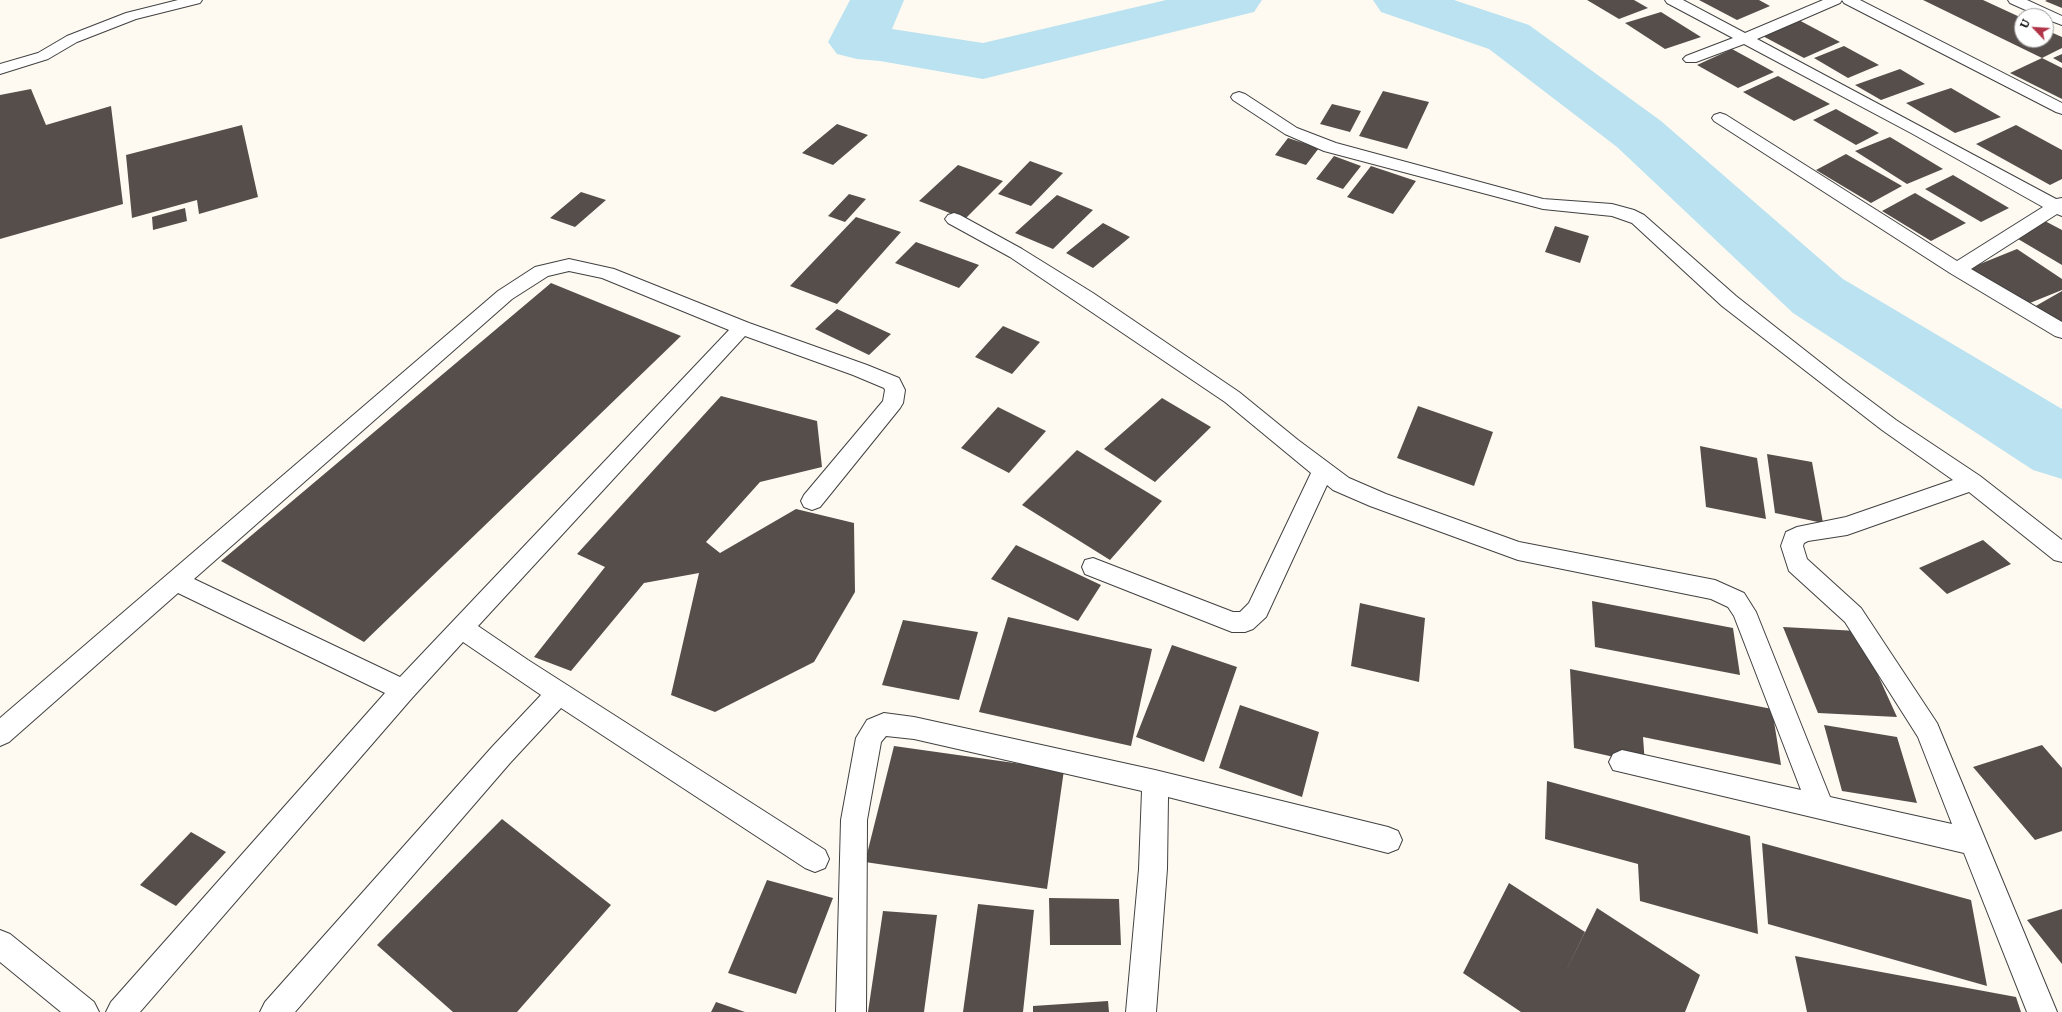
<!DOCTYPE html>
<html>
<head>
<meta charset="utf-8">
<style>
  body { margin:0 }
  #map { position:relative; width:2062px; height:1012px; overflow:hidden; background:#fefaf1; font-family:Literata,serif }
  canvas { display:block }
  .north { position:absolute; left:2014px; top:8px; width:40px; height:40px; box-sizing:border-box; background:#fff; border:1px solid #9f9f9f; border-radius:50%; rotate:295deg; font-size:11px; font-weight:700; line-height:16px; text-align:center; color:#0e0e0e }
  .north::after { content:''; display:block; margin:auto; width:14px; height:18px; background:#b13347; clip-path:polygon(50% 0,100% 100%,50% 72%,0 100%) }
</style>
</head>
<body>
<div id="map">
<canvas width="2062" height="1012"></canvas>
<div class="north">U</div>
</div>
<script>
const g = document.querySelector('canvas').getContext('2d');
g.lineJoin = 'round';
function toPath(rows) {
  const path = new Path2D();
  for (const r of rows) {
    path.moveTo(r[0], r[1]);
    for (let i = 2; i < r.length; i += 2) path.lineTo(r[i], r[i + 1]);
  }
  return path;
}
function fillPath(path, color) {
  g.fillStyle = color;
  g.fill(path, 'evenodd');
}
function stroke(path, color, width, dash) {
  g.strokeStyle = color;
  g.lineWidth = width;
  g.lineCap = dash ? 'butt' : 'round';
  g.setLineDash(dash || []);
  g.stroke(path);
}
const river = toPath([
  [850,0,904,0,892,29,983,43,1166,0,1262,0,1254,12,983,79,880,61,857,59,837,54,828,42,850,0],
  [1373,0,1454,0,1529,25,1661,121,1843,279,2062,409,2062,479,2033,470,1793,313,1617,147,1489,49,1381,12,1373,0]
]);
const building = toPath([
  [1587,0,1634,0,1648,8,1619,19],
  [1699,0,1759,0,1770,6,1737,20],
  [1923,0,1983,0,2022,18,2022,40,2046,40,2046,30,2062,37,2062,48,2042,58],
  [2047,0,2062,0,2062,8,2045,1],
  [1661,12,1701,37,1665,49,1625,23],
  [1795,18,1840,42,1804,58,1759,34],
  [1844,46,1879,65,1848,78,1814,58],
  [1732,49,1774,72,1738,88,1697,65],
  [2062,54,2062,63,2053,58],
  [2042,58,2062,68,2062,99,2010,73],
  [1900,69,1925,84,1881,100,1855,85],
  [1778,76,1830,104,1794,121,1743,92],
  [1951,88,2001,117,1955,133,1906,103],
  [31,89,46,125,111,106,123,204,0,239,0,95],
  [1383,91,1429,102,1407,149,1359,136],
  [1332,104,1361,111,1350,132,1320,124],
  [1836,109,1879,133,1856,145,1813,120],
  [837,124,868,135,833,165,802,153],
  [242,125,258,197,199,214,197,200,132,218,126,155],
  [2016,125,2062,150,2062,179,2050,185,1976,144],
  [1890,137,1943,169,1907,184,1855,151],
  [1288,138,1319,148,1306,165,1275,155],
  [1846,154,1902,186,1871,203,1816,170],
  [1334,156,1361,166,1343,189,1316,179],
  [1030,161,1063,173,1031,206,998,194],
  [958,165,1003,181,965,219,919,201],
  [1371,166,1416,181,1393,214,1347,197],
  [1953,175,2009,208,1981,222,1925,189],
  [581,192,606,200,575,227,550,218],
  [1915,193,1966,223,1931,241,1882,211],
  [849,194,866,199,845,222,828,216],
  [1057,195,1093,210,1053,249,1015,233],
  [185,208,187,221,153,230,152,217],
  [856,217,901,232,837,304,790,286],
  [2043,220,2062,230,2062,265,2013,236],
  [1103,223,1130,237,1093,268,1066,253],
  [1555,226,1589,236,1580,263,1545,252],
  [916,242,979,265,959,288,895,263],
  [2017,249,2062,279,2062,290,2025,305,1970,268],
  [551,283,681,336,364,642,221,561],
  [2062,291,2062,325,2034,307],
  [837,309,891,334,869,355,815,329],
  [1003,326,1040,342,1012,374,975,357],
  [721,396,817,421,822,467,760,482,706,542,720,553,796,509,854,523,855,592,814,662,715,712,671,695,699,573,644,583,571,671,534,657,605,567,577,554],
  [1162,398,1211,427,1155,482,1104,449],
  [1418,406,1493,432,1474,486,1397,458],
  [998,407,1046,431,1009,473,961,448],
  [1700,446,1757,458,1766,519,1706,507],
  [1077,450,1162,501,1110,560,1022,505],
  [1767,454,1812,462,1823,523,1775,513],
  [1983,540,2011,564,1947,594,1919,568],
  [1016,545,1101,585,1078,621,991,579],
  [1592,601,1733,628,1740,675,1595,647],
  [1360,603,1425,618,1419,682,1351,666],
  [1008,617,1152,649,1131,746,979,712],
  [903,620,978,632,959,700,882,685],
  [1783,627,1858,631,1897,717,1818,713],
  [1172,645,1237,667,1204,762,1136,737],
  [1570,669,1772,709,1781,765,1643,737,1645,764,1574,748],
  [1240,705,1319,732,1302,797,1219,768],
  [1824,725,1897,737,1917,803,1842,791],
  [2042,745,2062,768,2062,831,2035,840,1973,767],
  [894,746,1064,770,1047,889,865,862],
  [1547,781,1750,836,1758,934,1640,901,1638,864,1545,839],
  [502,819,611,905,517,1012,453,1012,377,945],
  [191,832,226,852,176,906,140,885],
  [1762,843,1971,900,1987,986,1768,924],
  [767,880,833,898,796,994,728,973],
  [1509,883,1585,932,1562,979,1597,908,1700,975,1685,1012,1521,1012,1463,973],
  [1049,898,1119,899,1121,945,1050,945],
  [978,904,1034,910,1023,1012,963,1012],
  [2062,909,2062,964,2027,920],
  [883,911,937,915,924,1012,868,1012],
  [1795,956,2016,997,2021,1012,1807,1012],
  [1108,1001,1109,1012,1033,1012,1033,1006],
  [716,1002,745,1012,711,1012]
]);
const minor = toPath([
  [178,0,202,0,200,3,136,19,77,42,48,59,0,74,0,64,38,53,67,36,126,13,178,0],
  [1665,0,1683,0,1745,33,1823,0,1860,0,2062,103,2062,114,2056,112,1844,3,1842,0,1840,3,1757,39,2056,199,2062,198,2062,216,2057,214,1971,269,2062,322,2062,338,2055,336,1950,273,1714,121,1712,118,1714,115,1720,113,1726,115,1957,261,2043,207,1911,133,1744,44,1696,62,1686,62,1683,59,1686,56,1733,38,1667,3,1665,0],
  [2008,0,2027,0,2062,16,2062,25,2046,19,2046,16,2039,16,2010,3,2008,0],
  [1239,92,1245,94,1297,128,1336,143,1543,199,1612,204,1634,210,1644,215,1736,296,1844,381,1896,420,1980,476,2062,540,2062,562,2054,560,1969,492,1847,535,1808,541,1804,543,1803,546,1807,559,1861,608,1937,723,2057,1012,2027,1012,1964,853,1613,770,1609,762,1613,754,1622,750,1801,790,1734,616,1728,607,1711,599,1518,560,1370,506,1333,490,1327,485,1266,617,1253,629,1245,632,1232,632,1085,574,1082,567,1085,560,1093,558,1233,612,1240,612,1249,603,1311,473,1225,402,1010,257,948,223,945,219,948,215,954,213,960,215,1022,249,1093,293,1239,392,1298,440,1349,478,1386,494,1519,542,1715,580,1744,593,1756,612,1830,797,1952,824,1918,737,1845,622,1789,571,1781,546,1786,532,1797,527,1846,517,1953,480,1882,430,1722,306,1632,223,1612,216,1543,209,1324,151,1285,134,1233,100,1231,97,1233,94,1239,92],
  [569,259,614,269,749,323,867,365,899,378,905,390,903,403,900,408,820,507,812,510,804,507,801,501,804,495,883,401,885,390,884,388,853,375,745,336,478,626,528,660,825,850,829,859,825,868,815,872,805,868,561,708,510,763,295,1012,260,1012,265,1002,492,747,541,695,463,642,412,698,140,1012,106,1012,111,1002,385,693,178,593,9,742,0,746,0,718,498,291,535,267,569,259],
  [569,271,602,278,729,330,400,677,194,579,512,299,548,276,569,271],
  [884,713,914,717,1155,770,1388,827,1398,831,1402,840,1398,849,1388,853,1168,797,1167,869,1156,1012,1126,1012,1139,869,1142,791,914,739,886,736,881,742,867,820,866,1012,836,1012,841,820,856,738,867,720,884,713],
  [0,930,10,934,94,1002,99,1012,61,1012,0,962,0,930]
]);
fillPath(river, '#bae2f0');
fillPath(building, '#564e4b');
stroke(minor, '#414141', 2);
fillPath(minor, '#fff');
</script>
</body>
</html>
